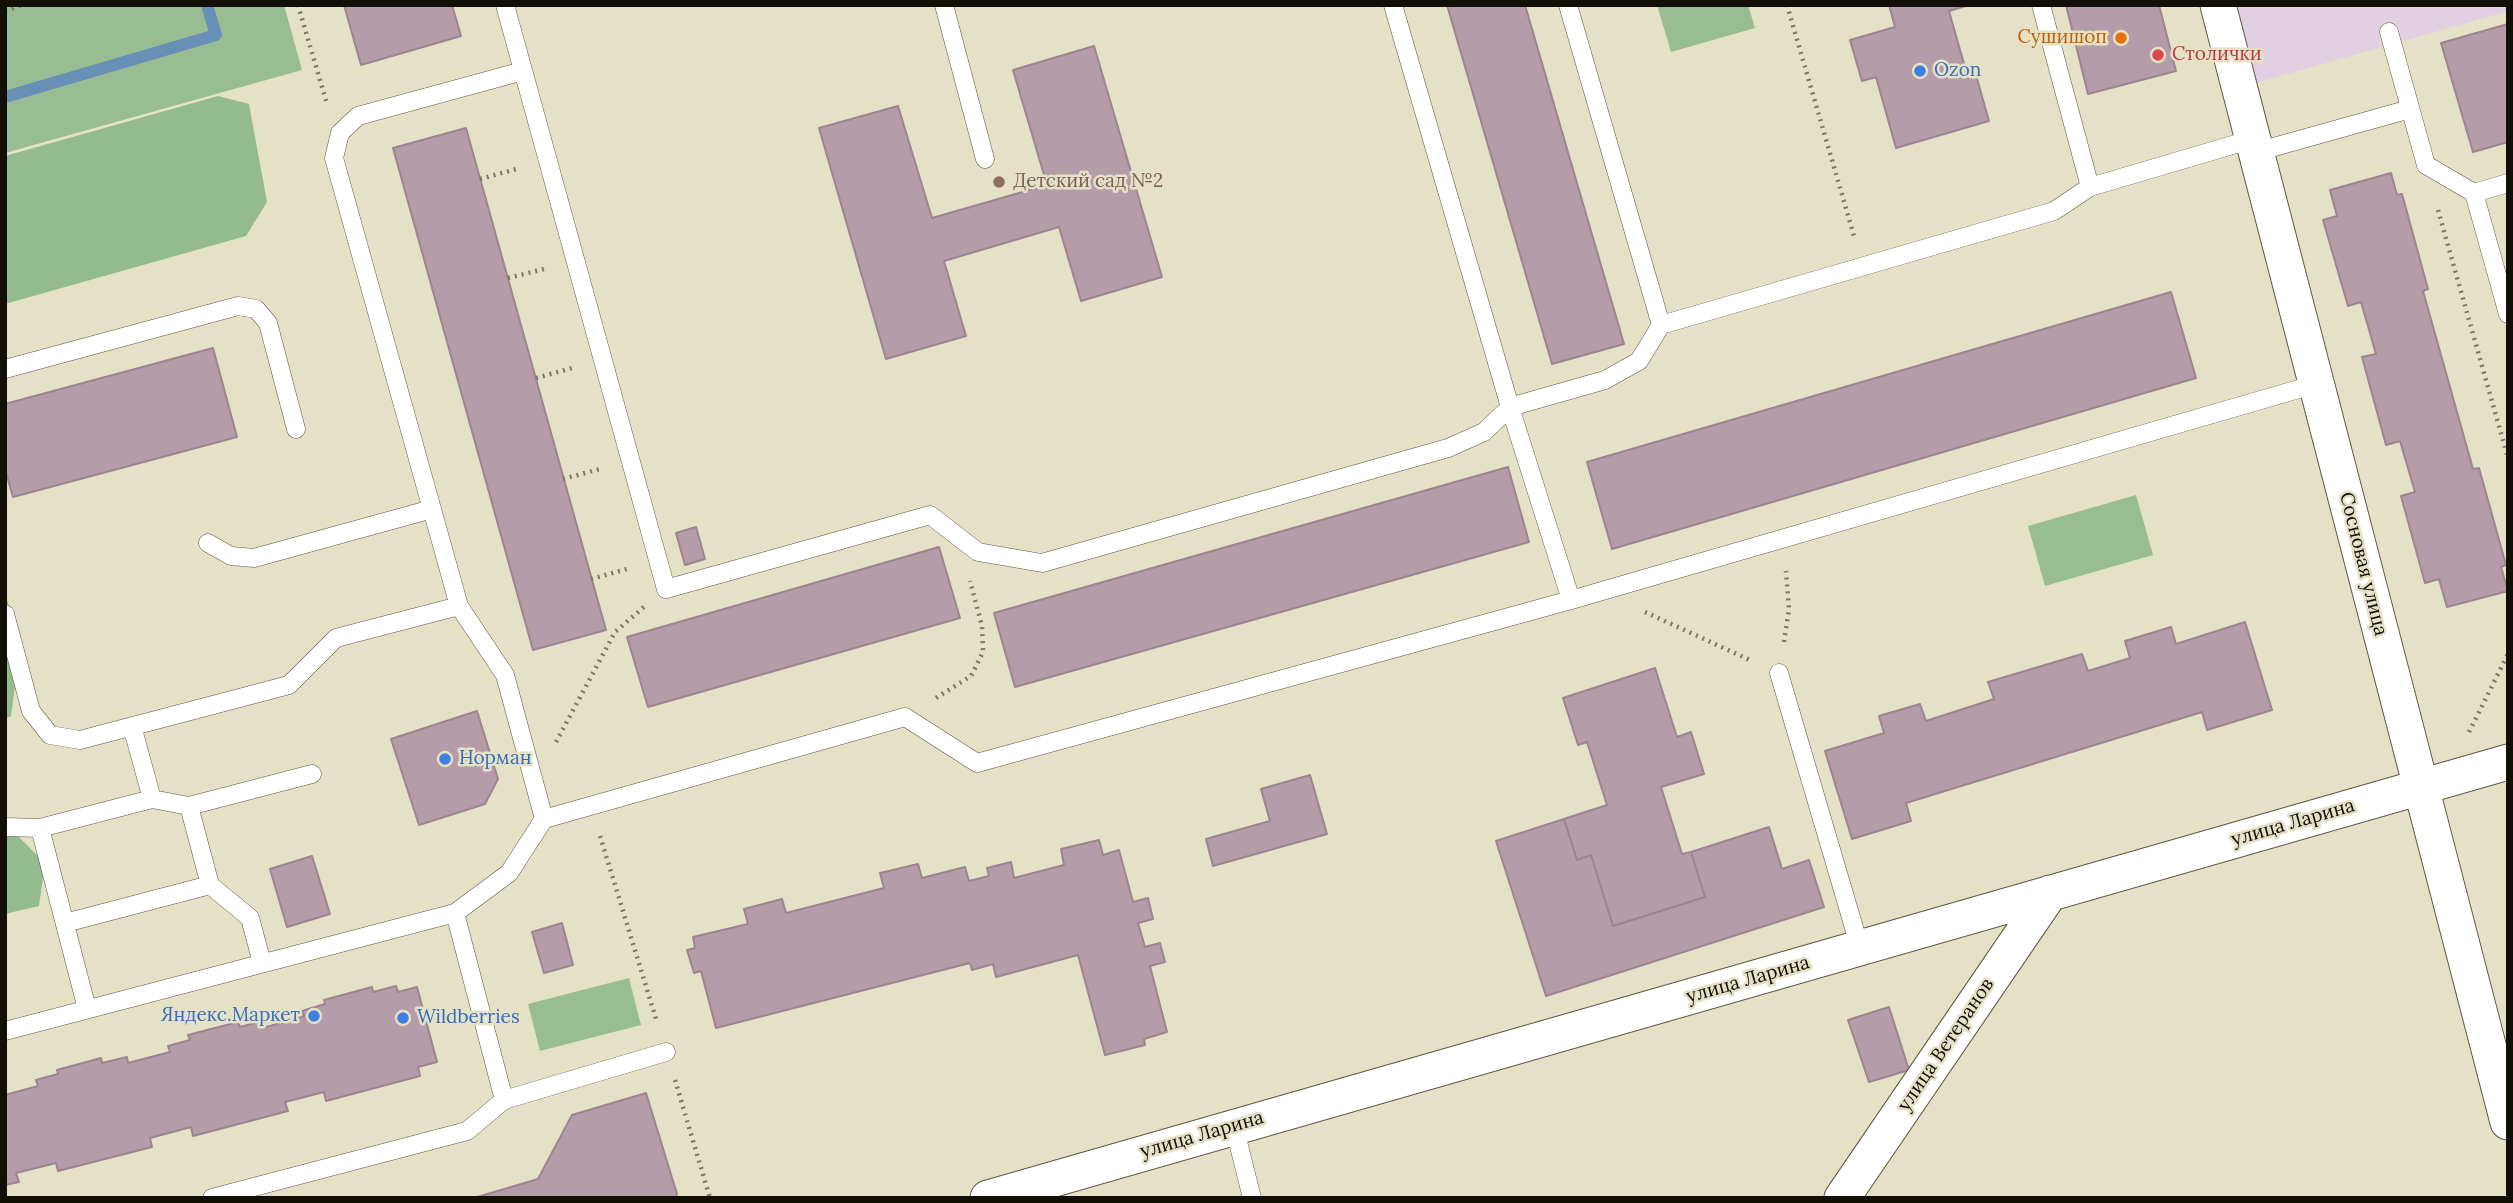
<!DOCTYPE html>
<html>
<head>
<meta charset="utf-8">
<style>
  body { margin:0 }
  #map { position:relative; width:2513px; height:1203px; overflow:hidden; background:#e5e1c7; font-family:Lora,serif }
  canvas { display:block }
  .frame { position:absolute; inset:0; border:7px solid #110f06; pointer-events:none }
</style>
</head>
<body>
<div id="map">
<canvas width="2513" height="1203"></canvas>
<div class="frame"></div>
</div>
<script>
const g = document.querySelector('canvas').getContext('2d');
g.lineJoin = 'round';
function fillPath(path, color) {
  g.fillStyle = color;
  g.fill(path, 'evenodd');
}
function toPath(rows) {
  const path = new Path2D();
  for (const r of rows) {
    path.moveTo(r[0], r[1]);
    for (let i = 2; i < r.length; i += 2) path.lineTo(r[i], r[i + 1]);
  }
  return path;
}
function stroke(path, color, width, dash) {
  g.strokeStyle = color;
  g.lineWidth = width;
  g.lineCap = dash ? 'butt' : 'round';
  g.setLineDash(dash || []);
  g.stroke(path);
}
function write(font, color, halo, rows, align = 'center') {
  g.font = font + ' Lora,serif';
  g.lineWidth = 5;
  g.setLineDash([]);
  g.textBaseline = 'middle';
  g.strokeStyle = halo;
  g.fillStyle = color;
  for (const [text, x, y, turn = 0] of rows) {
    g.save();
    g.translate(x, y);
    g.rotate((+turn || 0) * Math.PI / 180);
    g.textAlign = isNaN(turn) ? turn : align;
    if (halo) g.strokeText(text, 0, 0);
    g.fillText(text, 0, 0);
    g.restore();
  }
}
const commercial = toPath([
  [2232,5,2508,5,2508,11,2252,84]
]);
const green = toPath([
  [5,5,284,5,302,70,5,153],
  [1657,5,1748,5,1755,28,1671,52],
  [2136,495,2153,555,2045,586,2028,526],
  [629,978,641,1025,540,1051,528,1004]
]);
const forest = toPath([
  [218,96,249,104,267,202,246,236,5,304,5,156],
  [5,594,21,642,11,716,5,719],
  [16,834,45,863,39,906,5,914,5,838]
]);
const stream = toPath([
  [5,97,216,35,207,5]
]);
const building = toPath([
  [344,5,452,5,461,36,361,65,344,5],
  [1447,5,1525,5,1624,344,1552,364,1447,5],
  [1889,5,1969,5,1949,11,1968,78,1976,75,1989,121,1896,148,1876,77,1862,81,1850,40,1895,27,1889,5],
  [2066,5,2159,5,2176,71,2088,94,2066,5],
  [2508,24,2508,142,2473,152,2441,43,2508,24],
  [1094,46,1162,277,1081,301,1059,227,944,261,966,336,886,359,819,128,898,106,932,218,1047,185,1013,70,1094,46],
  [466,128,606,630,533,650,393,148,466,128],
  [2391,173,2397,195,2402,194,2428,289,2423,291,2473,469,2479,468,2506,565,2501,567,2508,591,2447,607,2439,579,2425,583,2401,496,2415,492,2400,441,2386,445,2362,357,2376,354,2361,302,2348,306,2323,220,2337,216,2330,190,2391,173],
  [2171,292,2196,378,1612,549,1587,462,2171,292],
  [213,348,237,437,13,497,5,469,5,404,213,348],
  [1508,467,1529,542,1015,687,994,613,1508,467],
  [696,527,705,559,685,565,676,533,696,527],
  [939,547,960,618,648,707,627,637,939,547],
  [2245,622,2272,710,2207,730,2202,712,1906,803,1911,821,1852,839,1825,751,1884,733,1879,716,1920,704,1926,721,1994,699,1988,682,2082,654,2088,671,2130,658,2125,641,2171,627,2176,644,2245,622],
  [1655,668,1677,737,1691,732,1704,774,1661,787,1682,854,1691,852,1705,897,1613,926,1591,855,1577,860,1564,819,1607,805,1587,742,1578,745,1563,698,1655,668],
  [477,711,498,779,485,804,419,825,391,739,477,711],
  [1310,775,1327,834,1213,866,1206,839,1270,821,1261,789,1310,775],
  [1564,819,1577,860,1591,855,1613,926,1705,897,1691,852,1769,827,1782,869,1809,860,1824,907,1546,996,1496,841,1564,819],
  [1099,840,1103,855,1119,850,1133,902,1148,898,1153,919,1138,923,1145,947,1160,943,1165,962,1150,966,1167,1032,1144,1039,1145,1045,1105,1055,1078,955,996,977,993,964,972,970,970,963,716,1028,701,971,694,973,687,950,695,948,693,937,748,924,744,909,782,899,786,913,884,888,880,873,918,864,922,878,965,867,969,881,989,876,987,868,1011,862,1014,878,1064,865,1061,849,1099,840],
  [312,856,330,914,287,927,270,869,312,856],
  [562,923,573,965,544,973,532,932,562,923],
  [396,986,398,992,417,987,437,1062,418,1067,420,1076,326,1101,324,1092,285,1102,288,1111,193,1136,191,1127,150,1138,152,1147,58,1171,56,1163,16,1173,19,1182,5,1185,5,1095,38,1086,36,1080,58,1074,57,1070,101,1058,102,1063,127,1057,128,1063,170,1052,168,1046,190,1040,188,1035,238,1022,240,1027,262,1021,263,1028,304,1016,302,1011,325,1004,324,1000,372,987,373,992,396,986],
  [1889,1007,1909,1070,1869,1082,1848,1020,1889,1007],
  [646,1093,677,1194,675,1198,474,1198,538,1179,572,1115,646,1093]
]);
const path = toPath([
  [298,5,327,104],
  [1787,5,1854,236],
  [5,11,22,5],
  [480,179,520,168],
  [2438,210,2508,458],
  [508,278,544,269],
  [536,378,572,368],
  [563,479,600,469],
  [591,579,627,569],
  [1645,612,1752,661],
  [1784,642,1789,609,1786,571],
  [936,698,971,676,983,652,982,626,970,581],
  [2469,732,2508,654],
  [556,742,615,632,644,607],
  [600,836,657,1022],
  [675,1080,710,1198]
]);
const service = toPath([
  [505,5,666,589,930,515,978,552,1042,563,1448,448,1484,432,1510,407,1605,380,1639,361,1661,325,2054,211,2090,187,2253,139],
  [944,5,985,159],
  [1393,5,1510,407,1571,600],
  [1568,5,1661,325],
  [2041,5,2090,187],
  [2389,32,2426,165,2474,193,2508,183],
  [523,71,358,116,340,133,334,158,459,606,505,675,544,819],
  [2256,152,2410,109],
  [2474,193,2508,314],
  [5,369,238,306,256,309,268,323,296,429],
  [208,543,231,556,254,558,432,509],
  [5,614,31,711,50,735,80,740,289,685,336,638,459,606],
  [1779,673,1860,948],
  [132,726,152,799],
  [189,806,210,885,250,918,262,963],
  [5,827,40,828,152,799,189,806,312,774],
  [40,828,87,1009],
  [65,923,210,885],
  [5,1031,455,913],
  [504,1100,666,1052],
  [1234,1126,1252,1198],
  [212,1198,467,1131,504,1100,455,913,509,873,544,819,905,717,977,763,1571,600,2316,384]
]);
const minor = toPath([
  [2218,5,2508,1122],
  [988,1198,2508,762],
  [1842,1198,2050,893]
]);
const markers = [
  [2121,38,7,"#e8710a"],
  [2158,55,7,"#e0444e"],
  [1920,71,7,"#3f7fe0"],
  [999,182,7,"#8d6e63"],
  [445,759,7,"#3f7fe0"],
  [314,1016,7,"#3f7fe0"],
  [403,1018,7,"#3f7fe0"]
];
const foodNames = [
  ["Сушишоп",2107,38]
];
const healthNames = [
  ["Столички",2172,55]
];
const shopNames = [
  ["Ozon",1934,71],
  ["Норман",459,759],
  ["Яндекс.Маркет",300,1016,"right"],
  ["Wildberries",417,1018]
];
const educationNames = [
  ["Детский сад №2",1013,182]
];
const streetNames = [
  ["Сосновая улица",2363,564,76],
  ["улица Ларина",2293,823,-16],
  ["улица Ларина",1748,980,-16],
  ["улица Ветеранов",1946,1045,-56],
  ["улица Ларина",1202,1135,-16]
];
fillPath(commercial, '#e0d0e2');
fillPath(green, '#98bd93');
fillPath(forest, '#94bb8f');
stroke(stream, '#6890b7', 12);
fillPath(building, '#b59ca9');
stroke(building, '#9d8491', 2);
stroke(service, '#5c5842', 19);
stroke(minor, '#5c5842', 37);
stroke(path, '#7b7866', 4.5, [2, 5]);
stroke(service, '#fff', 18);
stroke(minor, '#fff', 35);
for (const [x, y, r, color] of markers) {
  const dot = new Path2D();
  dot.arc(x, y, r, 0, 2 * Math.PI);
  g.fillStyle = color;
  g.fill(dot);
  stroke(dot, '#e5e1c7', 2.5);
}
write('19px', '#c56008', '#e5e1c7', foodNames, 'right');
write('19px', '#be3a42', '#e5e1c7', healthNames, 'left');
write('19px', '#366cbe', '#e5e1c7', shopNames, 'left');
write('19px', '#785e54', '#e5e1c7', educationNames, 'left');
write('19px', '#110f06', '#e5e1c7', streetNames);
</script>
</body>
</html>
